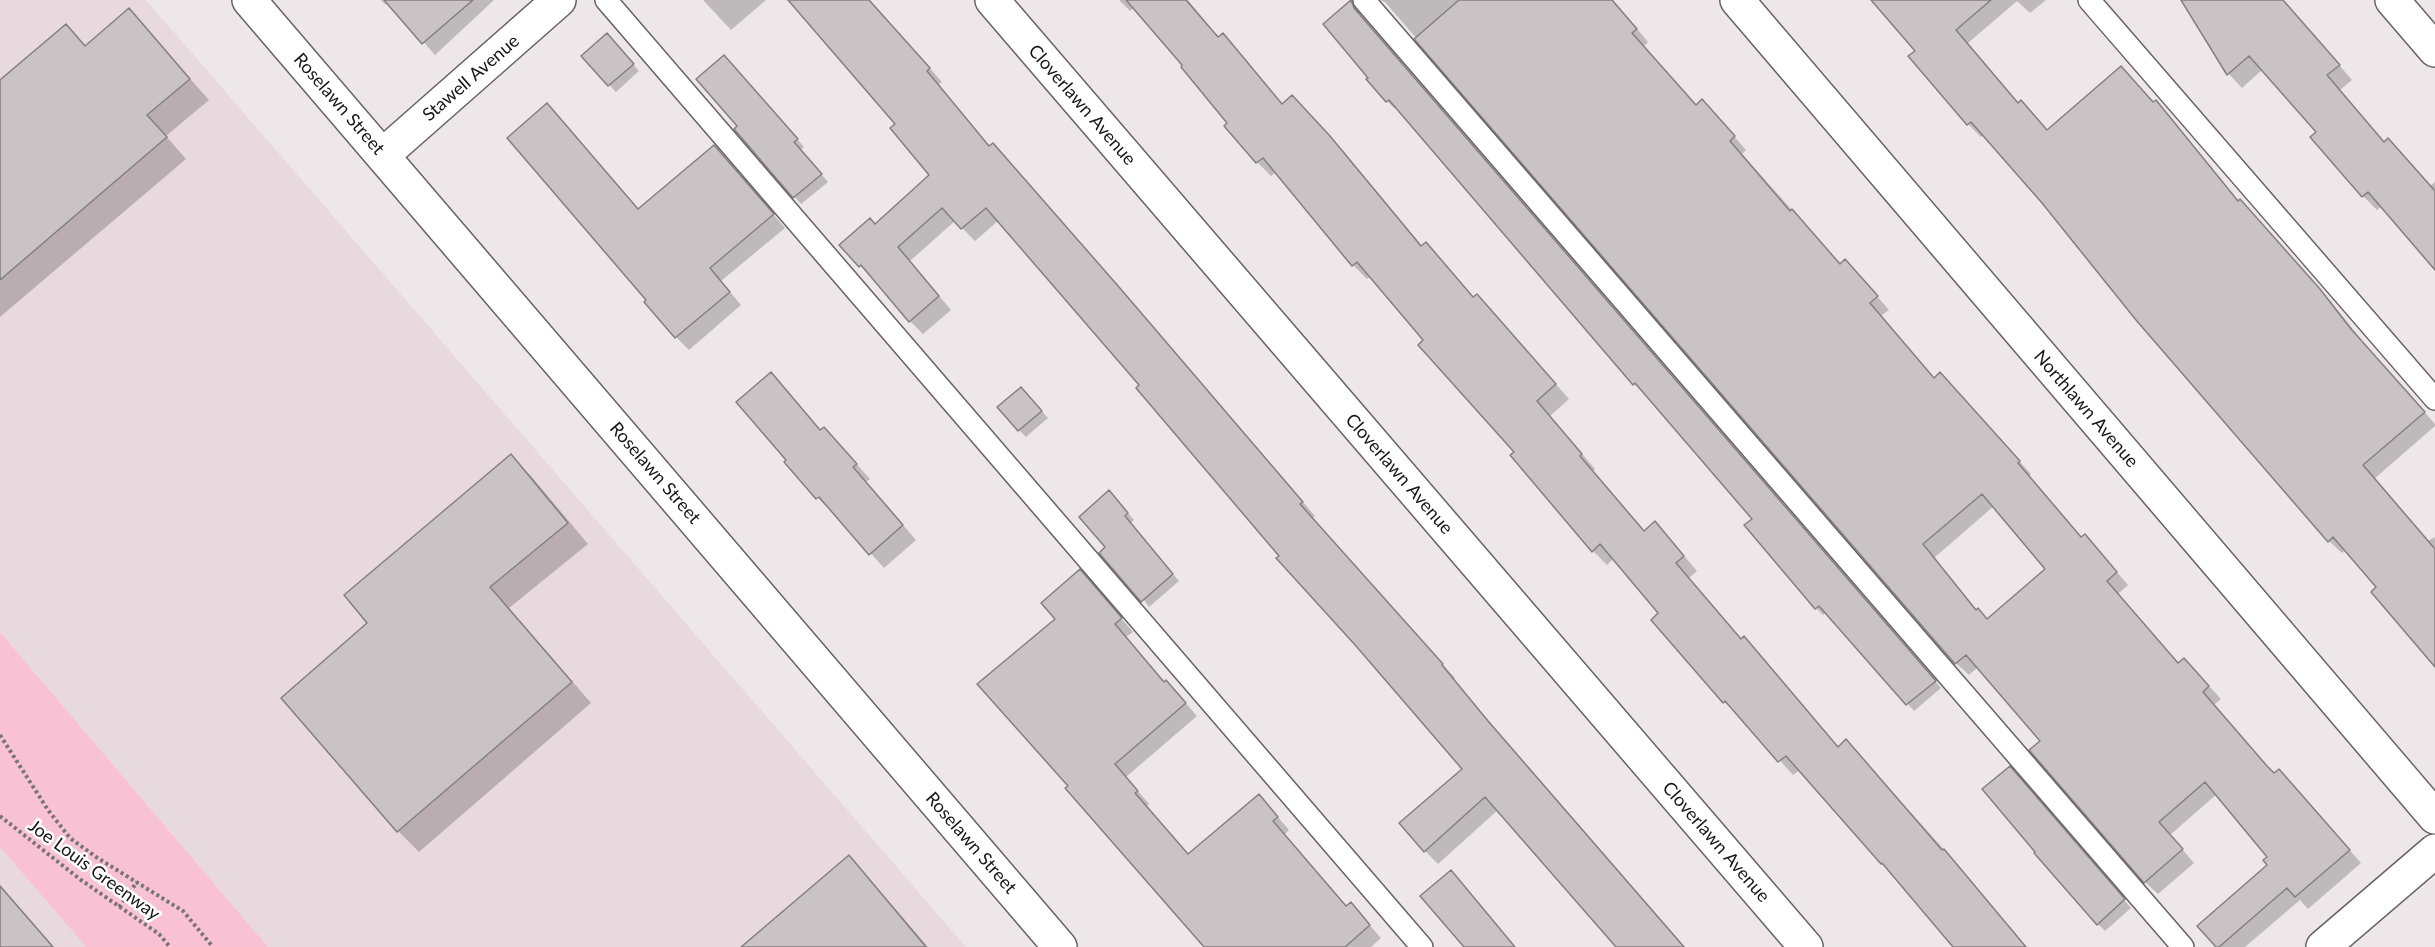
<!DOCTYPE html>
<html>
<head>
<meta charset="utf-8">
<style>
  body { margin:0 }
  canvas { display:block; background:#ede7e9 }
</style>
</head>
<body>
<canvas width="2435" height="947"></canvas>
<script>
const g = document.querySelector('canvas').getContext('2d');
g.lineJoin = 'round';
function fillPath(path, color) {
  g.fillStyle = color;
  g.fill(path, 'evenodd');
}
function toPath(rows) {
  const path = new Path2D();
  for (const r of rows) {
    path.moveTo(r[0], r[1]);
    for (let i = 2; i < r.length; i += 2) path.lineTo(r[i], r[i + 1]);
  }
  return path;
}
function stroke(path, color, width, dash) {
  g.strokeStyle = color;
  g.lineWidth = width;
  g.lineCap = dash ? 'butt' : 'round';
  g.setLineDash(dash || []);
  g.stroke(path);
}
function write(font, color, halo, rows, align = 'center') {
  g.font = font + ' Lato,sans-serif';
  g.lineWidth = 5;
  g.setLineDash([]);
  g.textBaseline = 'middle';
  g.strokeStyle = halo;
  g.fillStyle = color;
  for (const [text, x, y, turn = 0] of rows) {
    g.save();
    g.translate(x, y);
    g.rotate((+turn || 0) * Math.PI / 180);
    g.textAlign = isNaN(turn) ? turn : align;
    if (halo) g.strokeText(text, 0, 0);
    g.fillText(text, 0, 0);
    g.restore();
  }
}
const built = toPath([
  [0,0,146,0,966,947,268,947,0,632],
  [0,847,86,947,0,947]
]);
const green = toPath([
  [0,632,268,947,86,947,0,847]
]);
const shadow = toPath([
  [381,0,494,0,435,55,389,3,386,5],
  [703,0,766,0,731,30],
  [790,0,870,0,942,82,938,85,990,147,1006,158,1132,302,1315,516,1312,518,1455,678,1453,679,1501,735,1685,947,1617,947,1498,810,1438,864,1425,851,1401,823,1464,769,1281,556,1141,385,999,220,975,241,955,221,910,261,951,310,923,334,910,321,842,245,875,226,931,175,897,124],
  [1119,0,1188,0,1219,38,1222,35,1237,49,1283,105,1306,111,1344,152,1423,247,1426,244,1474,298,1491,310,1569,399,1550,416,1595,469,1593,471,1645,532,1669,538,1697,571,1689,578,1742,640,1744,638,1758,652,1839,748,1860,756,1958,865,2026,947,1955,947,1800,770,1793,775,1739,715,1724,702,1661,613,1614,558,1607,565,1593,551,1425,341,1371,276,1367,279,1353,265,1276,172,1271,176,1257,162,1226,126,1229,123,1184,66,1135,7,1130,11],
  [1380,0,1613,0,1648,42,1644,46,1696,106,1714,113,1746,150,1742,154,1841,265,1858,274,1889,310,1881,316,1935,379,1952,387,2031,474,2029,476,2082,538,2097,549,2128,585,2118,594,2179,664,2196,672,2221,699,2214,705,2275,775,2291,784,2361,863,2308,909,2300,900,2245,947,2217,947,2269,865,2269,857,2217,794,2170,835,2194,863,2158,894,2145,882,2042,741,1978,667,1969,675,1956,663,1385,2],
  [1994,506,2047,569,1988,621,1977,611,1934,558],
  [1873,0,2046,0,2030,13,2017,1,1968,43,2019,104,2021,102,2048,131,2121,68,2154,103,2156,102,2168,114,2239,202,2332,303,2364,343,2435,424,2435,426,2374,479,2428,541,2435,537,2435,665,2379,587,2346,549,2342,553,2329,541,2043,202,1984,135,1981,137,1968,124,1910,56,1917,51],
  [2182,0,2278,0,2316,38,2352,80,2340,90,2385,143,2430,186,2435,182,2435,268,2382,206,2377,210,2363,196,2318,132,2263,69,2242,88,2229,74],
  [1352,2,1358,8,1361,17,1941,688,1914,711,1826,612,1823,615,1816,608,1754,519,1642,389,1641,390,1634,384,1397,106,1394,108,1387,101],
  [129,10,209,100,166,136,186,159,0,317,0,82,66,26,87,47],
  [613,42,639,71,616,92,583,57],
  [731,63,804,147,800,150,828,182,801,204,736,129,739,127],
  [727,160,785,228,721,281,741,305,689,350,676,337,639,210],
  [785,389,821,431,838,443,870,479,866,482,916,540,884,568,833,511,832,512,818,498,788,460],
  [1028,396,1048,418,1026,437,1019,430],
  [511,456,531,476,588,544,509,608,591,703,419,852,398,831,283,698,369,623],
  [1116,499,1134,520,1130,524,1179,581,1149,607,1107,547],
  [1092,584,1133,632,1126,637,1165,683,1178,694,1197,716,1126,777,1149,804,1147,806,1189,855,1271,809,1289,830,1284,835,1347,907,1351,904,1381,938,1371,947,1206,947,1071,786,1057,619],
  [2017,775,2131,908,2105,931,2098,924],
  [848,857,869,878,928,947,744,947],
  [0,885,54,947,0,947]
]);
const building = toPath([
  [384,0,473,0,422,44,384,0],
  [788,0,869,0,930,68,927,71,989,146,993,143,1119,287,1303,502,1300,504,1443,664,1442,665,1488,721,1684,947,1616,947,1485,797,1424,852,1399,823,1462,769,1356,646,1276,558,1279,556,1136,388,1139,385,986,208,961,229,942,208,898,247,939,296,909,322,861,265,859,267,839,245,870,218,875,224,929,175,890,128,895,124,788,0],
  [1126,0,1186,0,1218,37,1223,33,1282,104,1292,95,1330,136,1421,246,1426,242,1473,297,1477,294,1556,384,1537,401,1582,454,1580,456,1644,531,1655,521,1684,556,1676,563,1741,639,1744,636,1838,747,1846,739,1942,850,1944,849,2026,947,1953,947,1882,863,1881,864,1786,756,1778,762,1725,701,1723,703,1651,620,1658,613,1600,544,1592,552,1510,455,1514,452,1418,345,1423,340,1357,262,1352,266,1263,158,1256,163,1224,126,1227,123,1181,67,1182,65,1126,0],
  [1351,0,1354,8,1936,681,1906,705,1819,606,1815,609,1744,525,1752,519,1635,383,1633,385,1389,100,1386,102,1366,79,1368,78,1323,24,1351,0],
  [1459,0,1612,0,1637,29,1632,33,1696,105,1702,99,1735,136,1730,141,1790,211,1792,209,1840,264,1845,259,1878,296,1870,303,1934,378,1940,372,2020,461,2018,463,2081,537,2085,534,2117,572,2107,581,2178,663,2184,658,2209,686,2203,692,2267,766,2274,773,2279,769,2350,850,2295,897,2287,888,2219,947,2216,947,2197,926,2267,865,2263,860,2267,857,2205,782,2159,822,2183,849,2144,883,2029,750,2040,741,1966,655,1955,664,1414,39,1459,0],
  [1982,494,2045,569,1987,619,1978,608,1976,610,1923,544,1982,494],
  [1871,0,1991,0,1956,30,2018,103,2021,100,2047,130,2121,66,2153,102,2156,100,2238,201,2240,199,2320,289,2351,329,2425,412,2363,465,2435,549,2435,667,2371,592,2376,587,2333,537,2328,542,2136,320,2042,203,1971,122,1967,125,1908,56,1915,51,1871,0],
  [2181,0,2283,0,2340,65,2327,75,2384,142,2388,138,2435,191,2435,270,2368,192,2362,197,2310,137,2316,132,2249,56,2227,75,2181,0],
  [129,8,190,79,147,115,167,137,0,280,0,80,66,24,85,46,129,8],
  [607,33,634,64,608,86,581,56,607,33],
  [724,55,798,139,794,142,822,174,793,198,734,129,737,126,696,79,724,55],
  [547,103,638,209,714,145,774,214,710,268,730,292,675,338,644,302,646,300,507,138,547,103],
  [771,372,820,430,824,427,857,464,853,467,903,525,869,555,819,497,816,499,784,462,786,460,736,402,771,372],
  [1021,387,1042,411,1018,431,997,407,1021,387],
  [511,454,568,523,490,587,572,682,397,832,281,698,367,623,344,595,511,454],
  [1109,490,1128,513,1125,516,1173,574,1141,602,1099,553,1105,547,1079,517,1109,490],
  [1080,569,1122,618,1115,624,1164,682,1166,680,1186,703,1115,764,1138,791,1135,793,1188,854,1259,794,1278,817,1273,821,1346,906,1351,902,1370,925,1345,947,1204,947,1065,788,1068,786,977,684,1055,619,1041,603,1080,569],
  [2010,766,2125,899,2097,925,2034,853,2035,852,1982,789,2010,766],
  [849,855,926,947,741,947,849,855],
  [1451,870,1515,947,1464,947,1420,896,1451,870],
  [0,886,53,947,0,947,0,886]
]);
const path = toPath([
  [0,735,48,810,70,838,96,857,183,911,213,947],
  [0,816,81,880,159,934,170,947],
  [119,907,137,882]
]);
const lane = toPath([
  [606,0,1422,947],
  [1364,0,2183,947],
  [2089,0,2435,399]
]);
const street = toPath([
  [249,0,1060,947],
  [992,0,1806,947],
  [1737,0,2435,817],
  [2392,0,2435,50],
  [383,155,559,0],
  [2323,947,2435,851]
]);
const streetNames = [
  ["Stawell Avenue",471,78,-41],
  ["Roselawn Street",339,104,49],
  ["Cloverlawn Avenue",1082,105,49],
  ["Northlawn Avenue",2086,409,49],
  ["Roselawn Street",655,473,49],
  ["Cloverlawn Avenue",1399,474,49],
  ["Cloverlawn Avenue",1716,842,49],
  ["Roselawn Street",971,843,49],
  ["Joe Louis Greenway",94,870,36]
];
fillPath(built, '#e8d9de');
fillPath(green, '#f9c2d4');
fillPath(shadow, '#0003');
fillPath(building, '#c9c3c5');
stroke(building, '#847f81', 1.5);
stroke(lane, '#676263', 24);
stroke(street, '#676263', 36);
stroke(path, '#787475', 4, [3, 3]);
stroke(lane, '#fff', 21);
stroke(street, '#fff', 33);
write('18px', '#171515', '#fff', streetNames);
</script>
</body>
</html>
